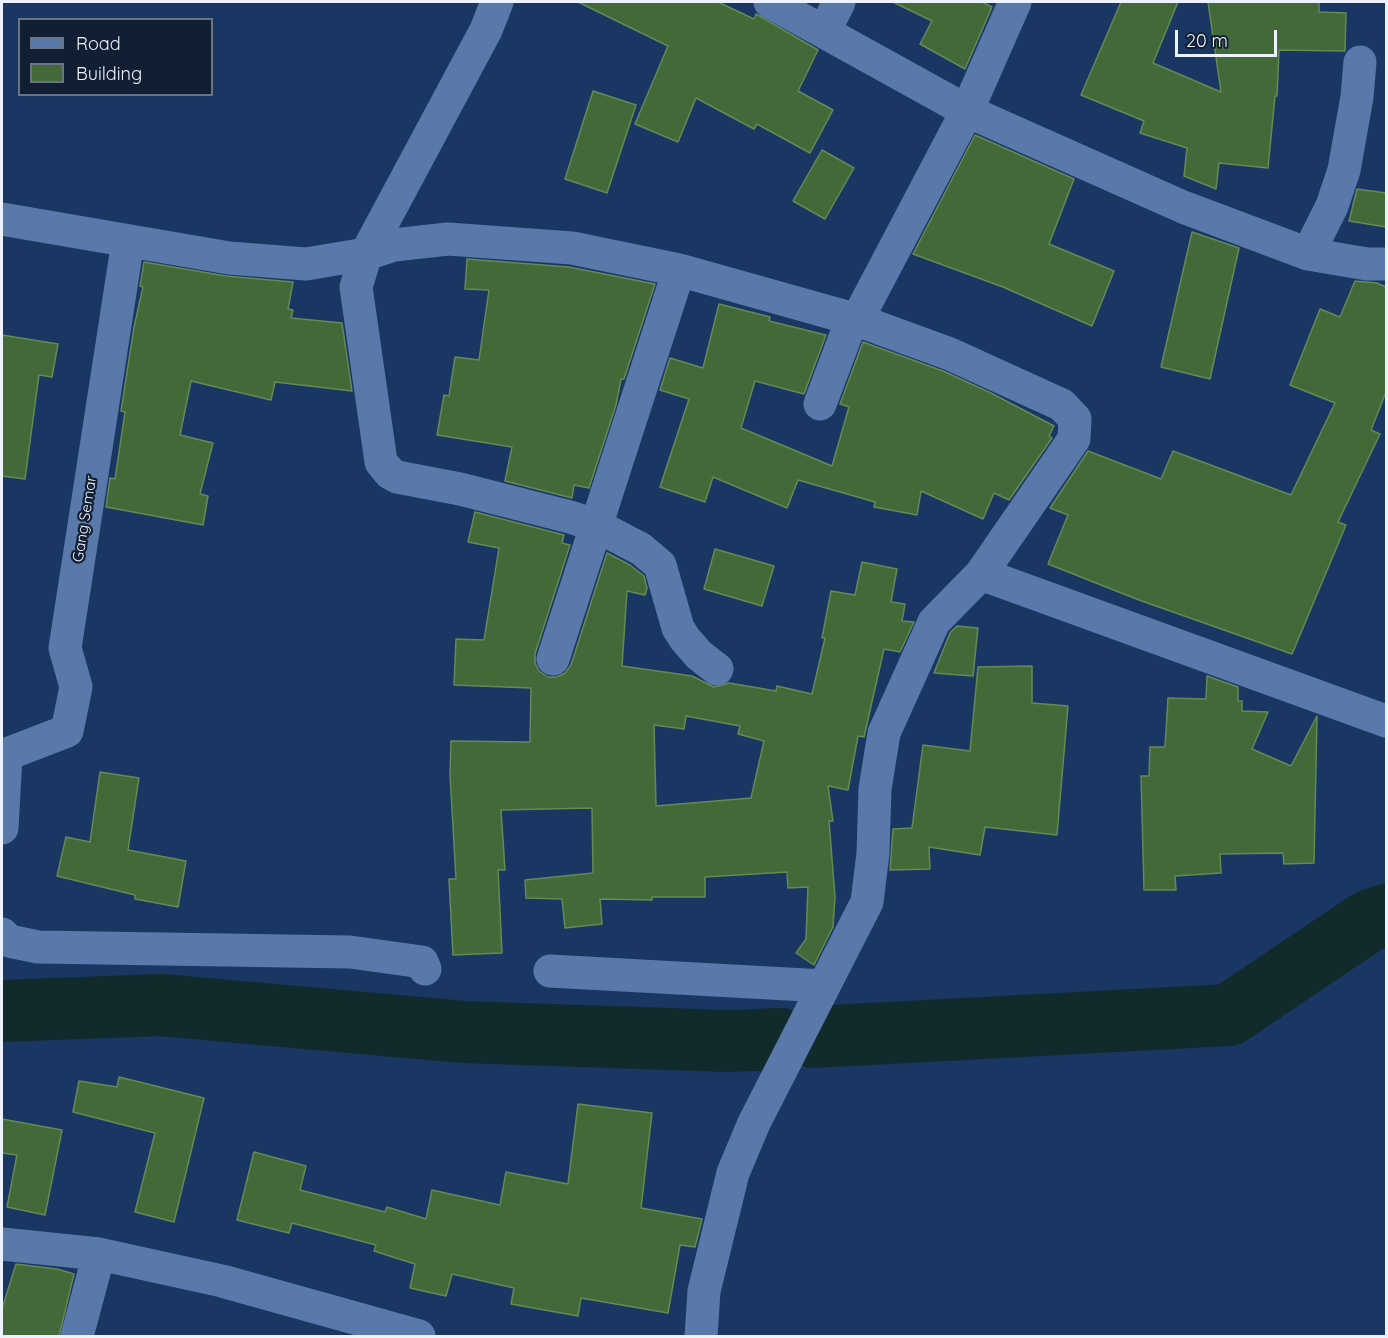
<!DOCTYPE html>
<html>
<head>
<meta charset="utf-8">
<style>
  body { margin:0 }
  #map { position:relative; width:1388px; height:1338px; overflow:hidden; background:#1a3763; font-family:Quicksand,sans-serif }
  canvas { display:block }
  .frame { position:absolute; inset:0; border:3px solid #ecf3fe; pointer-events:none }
  .legend { position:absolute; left:18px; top:18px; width:195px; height:78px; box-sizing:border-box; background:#121f33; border:2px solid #697484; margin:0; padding:8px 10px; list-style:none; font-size:18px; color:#ecf3fe }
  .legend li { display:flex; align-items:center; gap:12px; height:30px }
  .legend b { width:30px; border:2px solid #697484 }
  .scale { position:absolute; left:1175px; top:30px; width:102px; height:27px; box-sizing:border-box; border:3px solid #ecf3fe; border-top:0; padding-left:8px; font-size:18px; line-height:21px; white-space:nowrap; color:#ecf3fe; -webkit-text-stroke:4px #121f33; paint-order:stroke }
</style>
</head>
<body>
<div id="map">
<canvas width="1388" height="1338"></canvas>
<div class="frame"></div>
<ul class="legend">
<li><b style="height:8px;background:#5979aa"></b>Road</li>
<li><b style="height:16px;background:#446939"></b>Building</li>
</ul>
<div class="scale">20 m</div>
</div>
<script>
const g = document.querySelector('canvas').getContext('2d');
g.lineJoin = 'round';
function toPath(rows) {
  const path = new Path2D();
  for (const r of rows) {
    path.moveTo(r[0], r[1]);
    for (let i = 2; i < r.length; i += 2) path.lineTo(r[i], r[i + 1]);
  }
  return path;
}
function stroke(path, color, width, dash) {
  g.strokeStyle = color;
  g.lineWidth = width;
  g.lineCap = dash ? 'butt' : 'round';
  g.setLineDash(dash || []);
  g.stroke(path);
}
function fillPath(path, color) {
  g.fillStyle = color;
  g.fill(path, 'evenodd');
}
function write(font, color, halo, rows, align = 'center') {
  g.font = font + ' Quicksand,sans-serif';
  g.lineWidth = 4.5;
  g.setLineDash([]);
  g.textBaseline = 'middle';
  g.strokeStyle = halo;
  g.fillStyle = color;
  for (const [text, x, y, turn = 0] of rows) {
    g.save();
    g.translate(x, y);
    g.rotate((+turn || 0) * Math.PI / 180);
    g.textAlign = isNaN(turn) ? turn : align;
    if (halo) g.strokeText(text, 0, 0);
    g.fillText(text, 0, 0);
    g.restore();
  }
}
const river = toPath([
  [2,1011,161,1005,463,1032,728,1041,781,1039],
  [813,1037,1229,1015,1370,920,1386,915]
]);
const building = toPath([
  [578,2,718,2,754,19,756,14,818,50,798,91,833,110,810,153,757,124,754,129,696,98,678,142,635,124,668,46,578,2],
  [893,2,982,2,992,7,965,69,920,44,932,21,893,2],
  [1121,2,1178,2,1153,63,1221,92,1208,2,1319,2,1319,12,1346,13,1345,51,1279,50,1277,96,1275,96,1268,168,1219,163,1216,189,1184,176,1187,148,1140,133,1144,121,1081,95,1121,2],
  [593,91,636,105,607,193,565,179,593,91],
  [975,135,1074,179,1049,244,1114,271,1092,326,1003,287,913,254,975,135],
  [822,150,854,168,825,219,793,201,822,150],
  [1357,189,1386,193,1386,227,1349,221,1357,189],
  [1192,232,1239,248,1210,379,1161,367,1192,232],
  [467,259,569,267,655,284,624,379,621,379,616,405,589,488,574,485,572,498,505,481,512,447,437,435,444,395,449,396,455,357,479,360,489,290,465,289,467,259],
  [144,262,226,276,293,282,288,309,293,310,291,318,342,323,352,391,275,382,271,400,191,381,180,435,213,443,200,494,208,496,203,525,106,507,110,478,115,479,125,412,121,411,134,327,143,287,140,286,144,262],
  [1355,281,1377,283,1386,287,1386,392,1371,430,1380,434,1338,522,1346,525,1292,654,1139,600,1048,564,1068,515,1050,508,1088,451,1161,479,1173,451,1291,495,1335,403,1290,385,1320,309,1340,317,1355,281],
  [719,304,770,317,769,321,826,335,804,394,755,381,741,428,832,466,849,407,840,404,863,342,943,371,989,392,1054,426,1049,436,1052,438,1009,500,994,493,983,519,921,491,917,515,874,507,875,502,798,480,787,508,713,477,705,502,660,487,689,399,660,390,670,358,703,368,719,304],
  [2,335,58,344,52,377,39,375,25,479,2,476,2,335],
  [475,512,564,535,562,543,570,545,535,654,535,663,539,671,548,677,557,677,565,673,571,665,607,553,630,565,644,576,647,588,645,595,627,591,622,666,692,676,714,687,729,683,776,691,777,686,812,694,825,638,822,638,831,591,855,595,862,562,897,569,891,602,905,604,902,621,914,622,900,652,884,649,864,737,858,736,848,790,828,786,833,821,829,821,835,897,833,927,814,965,796,953,806,939,808,887,788,888,787,872,705,877,705,897,652,897,652,900,600,899,602,924,565,928,562,899,526,898,525,880,593,873,592,808,501,810,505,870,498,870,502,953,453,955,449,879,456,879,450,775,451,741,530,742,531,688,454,685,456,639,484,640,499,548,468,542,475,512],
  [686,716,740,726,738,734,764,741,751,798,656,806,654,725,684,729,686,716],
  [715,549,774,566,762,606,704,589,715,549],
  [957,626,978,628,973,676,934,673,950,633,957,626],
  [1032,666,1032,703,1068,706,1057,835,985,827,980,855,929,847,930,869,890,870,893,829,912,828,923,745,970,751,978,667,1032,666],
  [1207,676,1238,687,1238,701,1242,701,1242,711,1268,712,1252,749,1291,766,1317,716,1314,863,1284,864,1283,853,1220,854,1221,873,1175,876,1176,890,1144,890,1141,776,1149,776,1150,747,1165,747,1168,698,1206,699,1207,676],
  [100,772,139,778,128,850,186,861,178,907,135,899,135,895,57,876,66,837,90,842,100,772],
  [119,1077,204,1098,174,1222,135,1212,155,1133,73,1112,79,1081,117,1087,119,1077],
  [578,1104,652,1113,641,1208,702,1219,695,1247,680,1245,668,1313,581,1298,578,1316,511,1304,514,1288,452,1274,446,1296,410,1288,415,1264,374,1251,376,1245,292,1223,289,1233,237,1220,254,1152,306,1166,300,1190,385,1212,387,1207,426,1219,432,1190,500,1205,506,1172,568,1184,578,1104],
  [2,1119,62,1130,45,1215,7,1207,17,1155,2,1153,2,1119],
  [16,1264,57,1269,74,1274,59,1336,2,1336,2,1309,16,1264]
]);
const minor = toPath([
  [497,2,486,30,366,254,356,287,381,462,390,473,397,477,460,489,570,517,595,525,641,549,660,565,678,628,685,639,699,655,717,669],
  [770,2,967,111,1015,2],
  [825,30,839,2],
  [2,219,229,258,306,264,366,254,394,245,448,239,572,248,679,270,857,320,950,354,1062,405,1075,419,1074,439,981,574,934,622,884,733,875,789,873,853,867,902,754,1123,733,1173,704,1291,701,1336],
  [1308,254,1332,206,1344,170,1357,97,1360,62],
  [857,320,967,111,1183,207,1308,254,1367,264,1386,264],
  [820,404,852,319],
  [981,574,1386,721],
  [553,659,679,270],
  [2,756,67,731,76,687,65,648,128,241],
  [2,828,6,756],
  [2,934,9,941,38,947,350,952,422,962,425,969],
  [550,971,824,986],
  [2,1244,99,1254,222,1281,419,1336],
  [77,1336,99,1254]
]);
const streetNames = [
  ["Gang Semar",85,519,-81]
];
stroke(river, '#112a2b', 62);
fillPath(building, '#446939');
stroke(building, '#648a58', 1.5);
stroke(minor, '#5979aa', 33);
write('15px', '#ecf3fe', '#121f33', streetNames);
</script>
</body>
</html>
